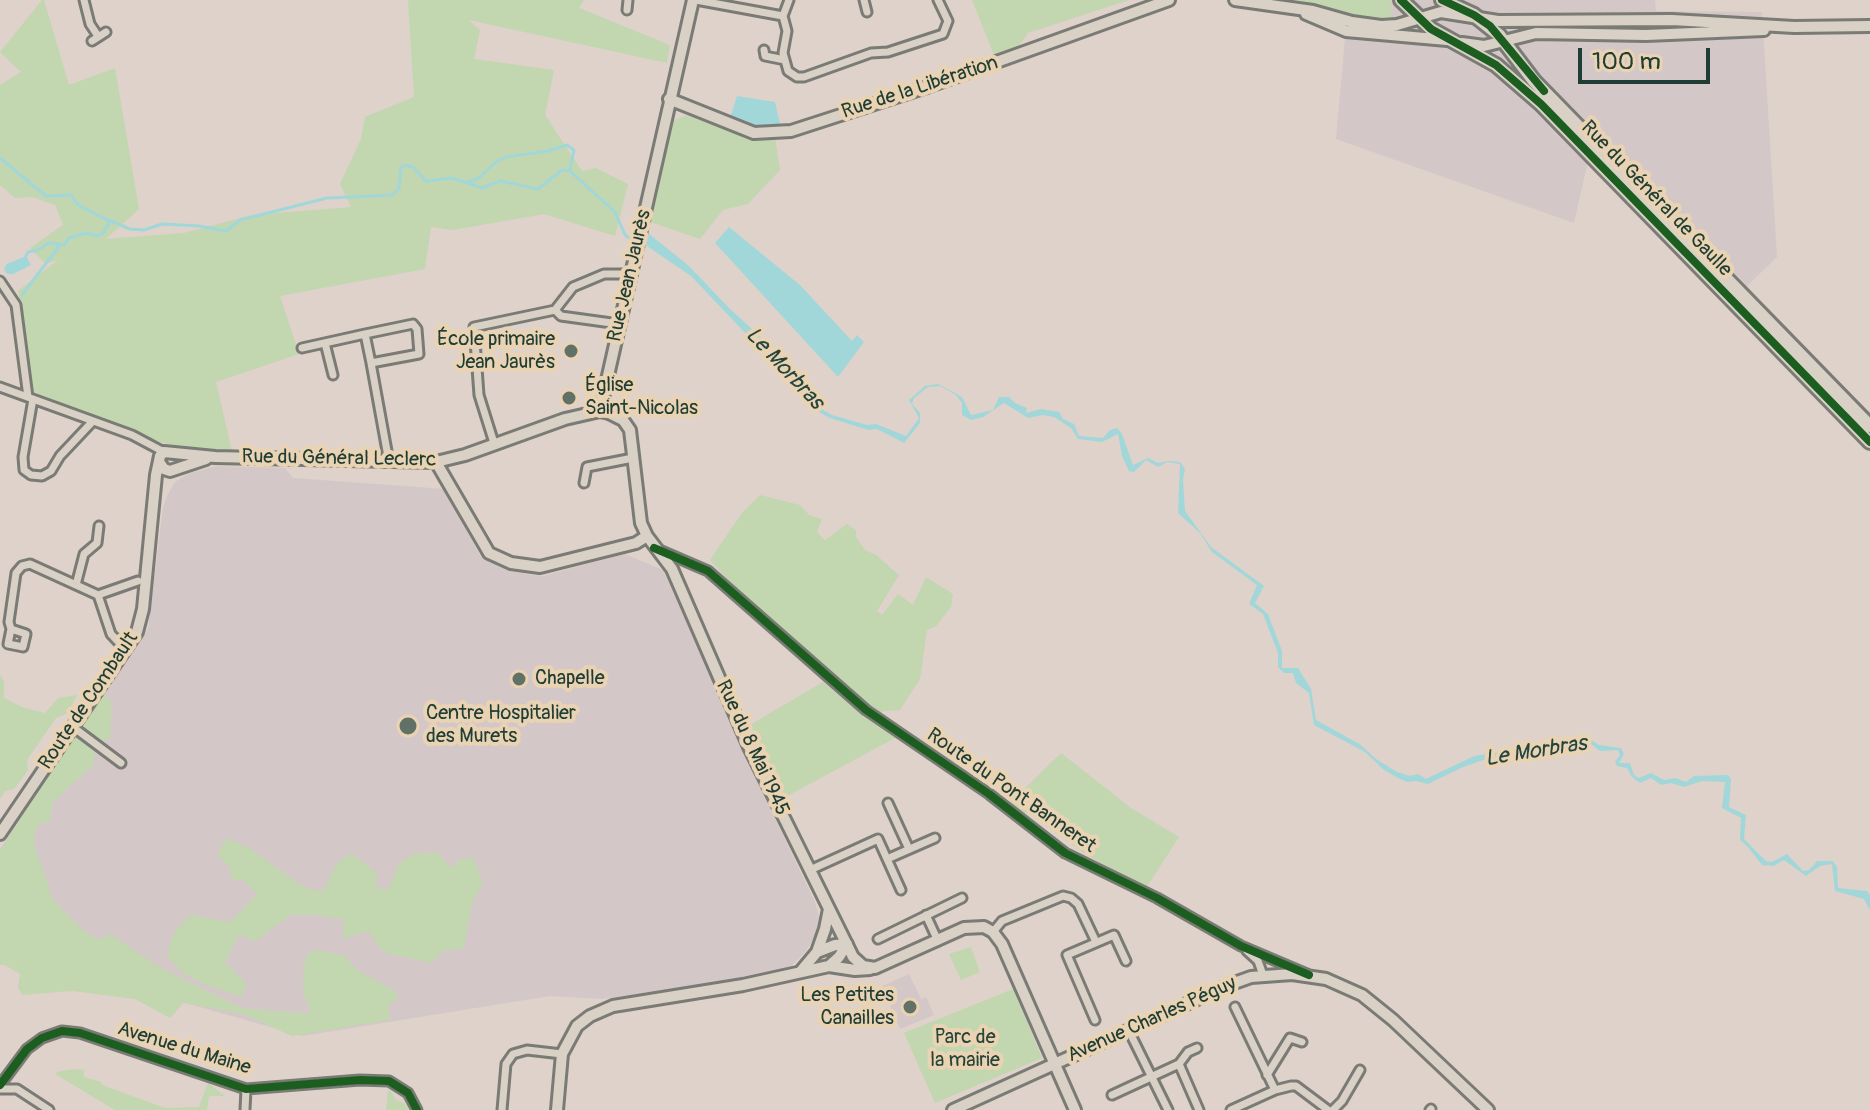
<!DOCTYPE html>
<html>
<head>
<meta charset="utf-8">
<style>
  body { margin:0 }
  #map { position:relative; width:1870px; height:1110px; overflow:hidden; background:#ded2ca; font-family:Pangolin,sans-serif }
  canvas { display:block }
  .scale { position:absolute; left:1578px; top:48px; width:132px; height:36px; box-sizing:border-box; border:4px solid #1f3d34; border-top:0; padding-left:10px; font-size:24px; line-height:28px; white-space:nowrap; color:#1f3d34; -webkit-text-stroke:6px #ead3b3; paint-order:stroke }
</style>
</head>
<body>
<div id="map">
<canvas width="1870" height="1110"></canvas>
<div class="scale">100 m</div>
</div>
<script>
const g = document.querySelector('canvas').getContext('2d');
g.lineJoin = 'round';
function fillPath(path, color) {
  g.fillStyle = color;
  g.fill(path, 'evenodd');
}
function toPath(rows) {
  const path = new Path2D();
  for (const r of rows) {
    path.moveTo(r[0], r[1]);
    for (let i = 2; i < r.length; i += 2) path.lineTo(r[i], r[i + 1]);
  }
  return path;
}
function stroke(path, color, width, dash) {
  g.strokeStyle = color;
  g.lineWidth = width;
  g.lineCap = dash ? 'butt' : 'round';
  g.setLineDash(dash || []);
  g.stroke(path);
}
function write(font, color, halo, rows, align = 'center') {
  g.font = font + ' Pangolin,sans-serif';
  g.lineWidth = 8;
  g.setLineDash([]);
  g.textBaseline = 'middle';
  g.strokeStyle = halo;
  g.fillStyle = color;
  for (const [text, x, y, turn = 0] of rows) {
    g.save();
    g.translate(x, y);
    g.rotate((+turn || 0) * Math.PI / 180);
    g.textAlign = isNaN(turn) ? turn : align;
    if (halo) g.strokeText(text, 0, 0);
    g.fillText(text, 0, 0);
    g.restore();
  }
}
const built = toPath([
  [1390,0,1655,0,1656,11,1762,12,1777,257,1747,286,1606,144,1588,161,1574,223,1336,139,1345,38,1354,19,1392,11],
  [215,466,285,468,293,478,444,489,479,554,509,571,543,576,625,554,663,570,777,823,814,900,820,919,818,931,806,951,791,966,764,977,602,999,550,996,302,1036,0,950,0,849,148,629,163,507,168,494,175,482,188,474],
  [909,974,921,999,926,997,934,1015,900,1029,882,986]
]);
const green = toPath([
  [42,0,44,0,69,85,115,68,139,209,106,239,184,233,252,215,351,207,340,184,361,139,365,117,414,97,408,0,584,0,579,8,670,45,667,63,469,20,480,30,474,59,554,70,545,115,582,171,596,168,628,184,615,236,544,214,453,230,431,227,425,269,280,296,299,354,216,382,232,451,185,450,141,435,32,391,18,291,58,260,46,264,30,248,63,225,55,205,32,197,15,198,0,185,0,85,21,72,0,52],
  [972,0,1129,0,1028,33,1019,46,994,55],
  [1262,0,1390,0,1392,11,1389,20,1377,22],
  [686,115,756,140,775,138,780,170,748,204,723,210,700,239,650,222,673,121],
  [760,495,800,505,809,515,822,519,817,532,825,540,847,524,856,530,856,537,865,550,876,555,899,575,877,611,882,615,898,594,913,605,926,577,953,594,951,607,936,626,927,630,920,679,900,710,883,711,880,715,734,586,710,560,742,513],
  [0,675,4,681,4,698,22,707,45,713,58,698,77,695,68,713,56,718,27,760,28,770,14,789,5,791,0,799],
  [823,682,863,716,895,738,782,799,748,726],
  [104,694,112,703,110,738,96,744,94,764,52,803,51,819,36,827,34,845,53,900,83,930,98,940,110,934,159,967,242,1008,311,1014,304,994,303,972,307,954,317,950,345,956,357,970,395,991,398,997,388,1006,390,1020,292,1036,243,1014,183,1003,170,1018,135,999,72,991,22,995,18,988,20,974,5,965,0,965,0,851,95,701],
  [1061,753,1131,808,1179,837,1146,888,1082,852,1028,813,1019,813,1008,805],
  [227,838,249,848,305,888,323,891,336,864,351,853,377,873,376,887,388,890,399,864,413,854,437,852,451,868,461,858,474,859,483,884,472,903,464,948,443,951,431,963,383,952,368,931,343,939,344,919,313,915,290,915,256,941,239,935,225,962,247,984,241,997,204,984,183,973,167,956,174,932,190,915,230,922,257,894,244,880,233,880,229,866,217,855],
  [971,947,980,972,961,980,949,954],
  [1013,989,1042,1058,935,1103,904,1033],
  [76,1069,84,1070,84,1077,101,1082,102,1085,165,1108,199,1107,208,1083,225,1096,209,1096,207,1110,115,1110,55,1074,60,1071],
  [388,1090,391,1091,396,1100,404,1103,408,1107,407,1110,386,1110]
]);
const water = toPath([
  [737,96,775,102,781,128,755,128,730,118],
  [729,227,800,285,852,341,857,335,864,342,838,377,715,243],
  [648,233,689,266,729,308,776,351,822,399,823,410,832,415,867,425,876,424,906,436,919,418,909,400,925,386,938,384,962,397,971,415,993,410,999,397,1009,397,1015,403,1027,408,1026,413,1041,409,1059,412,1063,419,1074,424,1079,436,1103,438,1110,430,1117,428,1122,434,1133,465,1148,458,1158,463,1169,461,1180,462,1185,469,1183,479,1185,511,1211,547,1264,586,1255,603,1268,614,1282,651,1282,668,1298,668,1311,689,1316,720,1361,745,1376,759,1397,772,1410,776,1418,774,1426,779,1474,756,1528,748,1531,745,1573,747,1585,736,1599,745,1621,748,1624,754,1619,763,1630,763,1634,775,1639,778,1651,773,1664,780,1675,778,1686,782,1694,776,1728,775,1731,779,1729,807,1746,815,1744,839,1766,861,1772,862,1787,854,1803,871,1809,870,1817,861,1833,861,1837,867,1838,888,1867,891,1870,895,1870,910,1864,899,1835,891,1832,864,1820,866,1806,876,1784,860,1774,866,1762,865,1748,847,1740,840,1741,818,1722,808,1725,782,1702,781,1684,787,1671,783,1661,785,1651,778,1640,783,1632,777,1627,768,1617,766,1615,762,1620,755,1618,750,1600,751,1586,740,1575,751,1556,754,1530,752,1518,756,1483,760,1461,768,1428,784,1416,781,1407,782,1398,778,1384,770,1365,752,1314,725,1309,693,1296,683,1293,673,1284,673,1278,667,1278,653,1263,614,1249,604,1257,585,1212,552,1200,533,1178,513,1180,464,1167,462,1158,467,1146,460,1134,472,1129,471,1122,456,1118,434,1102,442,1078,439,1071,428,1054,417,1043,415,1028,418,1004,403,983,417,971,420,962,415,962,403,956,395,940,386,928,387,914,398,912,404,920,413,920,423,904,443,877,429,868,430,830,418,817,411,821,405,778,360,747,335,691,276,644,244],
  [26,256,31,265,13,274,7,274,4,269,7,264]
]);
const stream = toPath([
  [0,158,46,196,71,195,78,205,101,217,130,229,144,230,162,224,199,226,226,231,240,220,327,198,393,195,399,188,401,167,405,165,413,167,426,181,452,178,482,188,500,181,538,189,562,170,570,171,615,212,625,235,632,240],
  [468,182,479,178,497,161,506,157,548,151,567,145,574,150,570,170],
  [26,256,28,252,38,250,49,243,64,245,69,238,86,233,98,236,103,233,110,222],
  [22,295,60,245]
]);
const street = toPath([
  [84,0,90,24,98,36],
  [696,0,783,16],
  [789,0,783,16,787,31,783,53,788,71,797,77,804,77,871,53,888,52,943,34,948,21,938,0],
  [864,0,867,12],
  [627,10,628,0],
  [92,41,106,32],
  [764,50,765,56,785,60],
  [0,281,16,305,28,397],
  [555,310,561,316,619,324],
  [325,343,333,375],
  [302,348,365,334],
  [371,363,365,334,413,324,417,329,419,354,371,363,389,462],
  [0,387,132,435,164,452],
  [33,399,23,457,24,470,31,475,42,476,51,471,60,456,93,421],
  [494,443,479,395,474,327,555,310,573,287,604,274,631,274],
  [584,483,587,467,633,458],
  [657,549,708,571,866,710,989,794,1065,853,1157,898,1241,946,1307,974],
  [76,585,84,554,97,543,99,526],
  [98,595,138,581],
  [11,629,9,622,16,573,22,566,30,564,98,595,111,634,125,649],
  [11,629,26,634,23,647,8,644,11,629],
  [73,727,121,763],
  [888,803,909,849],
  [887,859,935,838],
  [810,870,878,839,901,890],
  [926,915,938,941],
  [993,932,1002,921,1063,896,1071,898,1078,904,1096,942],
  [878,939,962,898],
  [1247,951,1258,961,1263,975],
  [1235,1007,1275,1090],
  [1095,1020,1067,955,1114,935,1126,961],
  [1129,1031,1168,1110],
  [1179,1064,1188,1052,1197,1048],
  [1267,1075,1290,1038,1302,1042],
  [0,1085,27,1049,42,1038,62,1031,80,1033,246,1089,360,1080,389,1081,408,1093,417,1110],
  [0,1089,17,1089,49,1110],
  [1112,1095,1179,1064,1199,1110],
  [245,1110,246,1089],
  [502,1110,506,1064,513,1054,527,1050,562,1054],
  [1231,1110,1275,1090,1291,1086,1296,1086,1328,1110],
  [1333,1110,1342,1101,1360,1070],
  [1430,1110,1431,1109]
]);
const secondary = toPath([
  [1235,0,1313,11,1352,22,1381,26,1397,25,1441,12,1498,21,1672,20,1794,27,1870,26],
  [1306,14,1346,31,1447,40],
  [1462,43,1484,46,1536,33,1646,35,1764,30],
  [669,99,754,133,791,131,924,88,1169,0],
  [600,411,693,0],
  [159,462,164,469,170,471,206,459],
  [436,462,489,553,511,563,540,567,636,543,647,536],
  [0,834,137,632,143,609,156,475,160,456,164,452,215,457,436,462,465,455,565,419,600,411,609,413,623,420,630,430,641,523,647,536,672,569,750,749,853,957,863,966,875,968,964,928,984,927,993,932,1002,944,1075,1110],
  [817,952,835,945,847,944],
  [829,966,855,970,870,969],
  [801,971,817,952,825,929,829,909],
  [557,1110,562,1054,577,1026,590,1016,613,1006,743,985,829,966,839,957,847,944],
  [953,1110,1226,986,1251,977,1292,974,1326,979,1362,995,1393,1020,1488,1110]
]);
const primary = toPath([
  [1401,0,1431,29,1496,65,1541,104,1870,442],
  [1442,0,1474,15,1499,35,1534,81,1870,426]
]);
const cycleway = toPath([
  [1401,0,1431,29,1496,65,1541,104,1870,442],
  [1442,0,1474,15,1490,26,1544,91],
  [654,548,708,571,866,710,989,794,1065,853,1157,898,1241,946,1309,975],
  [0,1085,27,1049,42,1038,62,1031,80,1033,246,1089,360,1080,389,1081,408,1093,417,1110]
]);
const markers = [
  [571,351,8,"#627168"],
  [569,398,8,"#627168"],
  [519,679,8,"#627168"],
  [408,726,10,"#627168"],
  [910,1007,8,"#627168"]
];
const streetNames = [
  ["Rue de la Libération",920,88,-18],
  ["Rue du Général de Gaulle",1656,199,46],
  ["Rue Jean Jaurès",630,276,-77],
  ["Rue du Général Leclerc",339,459,1],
  ["Route de Combault",89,701,-56],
  ["Rue du 8 Mai 1945",752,748,65],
  ["Route du Pont Banneret",1011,791,35],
  ["Avenue Charles Péguy",1152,1020,-24],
  ["Avenue du Maine",184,1049,17]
];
const poiNames = [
  ["École primaire",555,340,"right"],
  ["Jean Jaurès",555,363,"right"],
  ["Église",585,386],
  ["Saint-Nicolas",585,409],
  ["Chapelle",535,679],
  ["Centre Hospitalier",426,714],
  ["des Murets",426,737],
  ["Les Petites",894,996,"right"],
  ["Canailles",894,1019,"right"]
];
const parkNames = [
  ["Parc de",965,1038],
  ["la mairie",965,1061]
];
const waterNames = [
  ["Le Morbras",784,369,47],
  ["Le Morbras",1536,752,-9]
];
fillPath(built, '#d4c7c7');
fillPath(green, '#c2d6b0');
fillPath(water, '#a2d7d9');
stroke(stream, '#a2d7d9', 3);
stroke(street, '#7a7b75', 13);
stroke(secondary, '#7a7b75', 16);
stroke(primary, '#7a7b75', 18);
stroke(street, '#d9d0c6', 7);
stroke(secondary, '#d9d0c6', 10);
stroke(primary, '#d9d0c6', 12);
stroke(cycleway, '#1b5e20', 8);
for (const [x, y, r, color] of markers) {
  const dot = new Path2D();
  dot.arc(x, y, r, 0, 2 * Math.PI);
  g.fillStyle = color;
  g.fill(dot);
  stroke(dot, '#ead3b3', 3);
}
write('20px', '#1f3d34', '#ead3b3', streetNames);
write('20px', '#1f3d34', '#ead3b3', poiNames, 'left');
write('20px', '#264539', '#ead3b3', parkNames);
write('italic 22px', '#24453d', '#ead3b3', waterNames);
</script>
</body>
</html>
